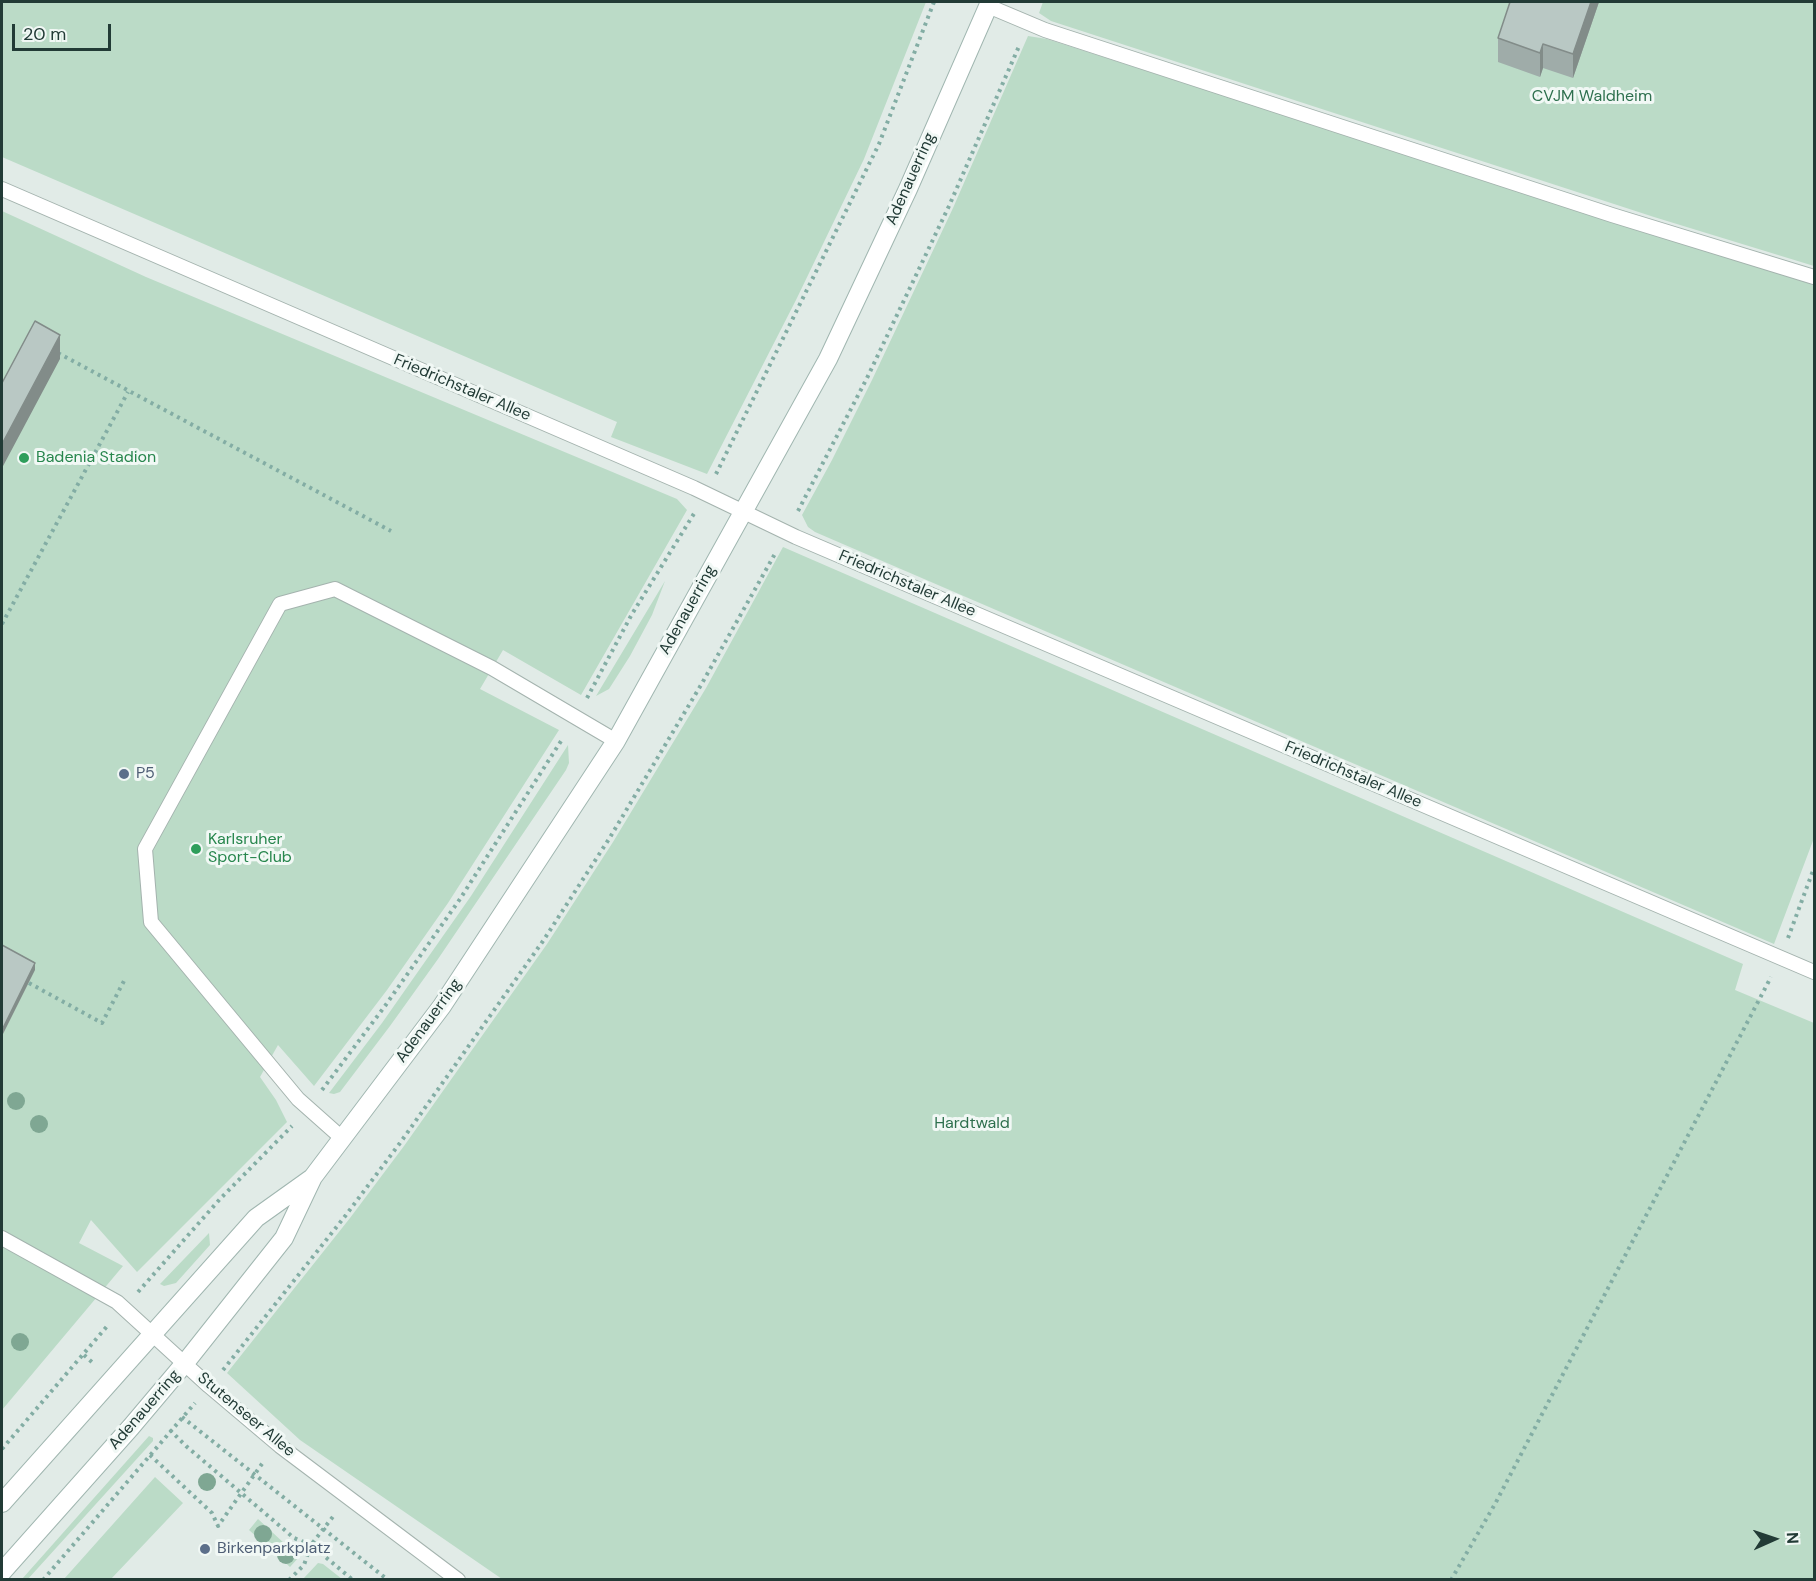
<!DOCTYPE html>
<html>
<head>
<meta charset="utf-8">
<style>
  body { margin:0 }
  #map { position:relative; width:1816px; height:1581px; overflow:hidden; background:#e1ebe7; font-family:"DM Sans",sans-serif }
  canvas { display:block }
  .frame { position:absolute; inset:0; border:3px solid #223b36; pointer-events:none }
  .north { position:absolute; left:1744px; top:1509px; width:60px; height:60px; -webkit-text-stroke:4px #f1f8f5; paint-order:stroke; rotate:87deg; font-size:16px; font-weight:700; line-height:24px; text-align:center; color:#223b36 }
  .north::after { content:''; display:block; margin:auto; width:21px; height:27px; background:#223b36; clip-path:polygon(50% 0,100% 100%,50% 72%,0 100%) }
  .scale { position:absolute; left:12px; top:24px; width:99px; height:27px; box-sizing:border-box; border:3px solid #223b36; border-top:0; padding-left:8px; font-size:18px; line-height:21px; white-space:nowrap; color:#223b36; -webkit-text-stroke:4px #f1f8f5; paint-order:stroke }
</style>
</head>
<body>
<div id="map">
<canvas width="1816" height="1581"></canvas>
<div class="frame"></div>
<div class="north">N</div>
<div class="scale">20 m</div>
</div>
<script>
const g = document.querySelector('canvas').getContext('2d');
g.lineJoin = 'round';
function fillPath(path, color) {
  g.fillStyle = color;
  g.fill(path, 'evenodd');
}
function toPath(rows) {
  const path = new Path2D();
  for (const r of rows) {
    path.moveTo(r[0], r[1]);
    for (let i = 2; i < r.length; i += 2) path.lineTo(r[i], r[i + 1]);
  }
  return path;
}
function stroke(path, color, width, dash) {
  g.strokeStyle = color;
  g.lineWidth = width;
  g.lineCap = dash ? 'butt' : 'round';
  g.setLineDash(dash || []);
  g.stroke(path);
}
function write(font, color, halo, rows, align = 'center') {
  g.font = font + ' "DM Sans",sans-serif';
  g.lineWidth = 6;
  g.setLineDash([]);
  g.textBaseline = 'middle';
  g.strokeStyle = halo;
  g.fillStyle = color;
  for (const [text, x, y, turn = 0] of rows) {
    g.save();
    g.translate(x, y);
    g.rotate((+turn || 0) * Math.PI / 180);
    g.textAlign = isNaN(turn) ? turn : align;
    if (halo) g.strokeText(text, 0, 0);
    g.fillText(text, 0, 0);
    g.restore();
  }
}
const green = toPath([
  [2,2,926,2,864,159,796,300,707,474,611,437,617,422,2,157],
  [1043,2,1814,2,1814,266,1654,217,1051,21,1039,13],
  [1028,36,1047,39,1814,285,1814,838,1774,944,996,610,815,532,808,527,802,515,832,460,872,380,953,208],
  [2,211,146,277,677,499,687,510,581,695,503,650,480,689,559,730,448,903,387,990,314,1086,278,1045,260,1077,276,1100,287,1122,137,1272,91,1220,79,1243,123,1266,2,1410],
  [783,547,1743,964,1735,990,1814,1023,1814,1579,502,1579,300,1440,227,1373,350,1218,404,1146,547,944,613,842,706,688],
  [665,581,652,615,630,656,609,689,596,696],
  [568,745,569,763,566,770,438,959,390,1026,340,1092,334,1094,329,1093,382,1023,471,896],
  [209,1233,210,1245,176,1283,164,1286,160,1284],
  [149,1436,153,1438,153,1441,28,1579,22,1579],
  [155,1477,183,1503,111,1579,64,1579],
  [258,1519,299,1557,290,1567,249,1530],
  [318,1563,323,1564,342,1579,303,1579]
]);
const path = toPath([
  [58,353,391,531],
  [716,474,879,144,934,2],
  [798,511,867,378,949,206,1020,44],
  [2,624,128,392],
  [587,698,632,614,695,512],
  [1788,938,1814,868],
  [29,983,102,1023,125,979],
  [322,1090,385,1006,460,899,563,738],
  [138,1292,220,1199,292,1126],
  [84,1355,94,1364],
  [223,1370,346,1215,400,1143,543,941,609,839,701,685,776,552],
  [182,1417,388,1580],
  [170,1430,186,1446,294,1538,311,1545,353,1580],
  [2,1449,109,1324],
  [150,1455,212,1513,218,1526,264,1461],
  [43,1580,195,1403],
  [289,1580,304,1565,311,1545,335,1514],
  [1451,1580,1495,1504,1771,977]
]);
const service = toPath([
  [988,6,1045,30,1612,215,1814,277],
  [2,189,694,488,796,537,1814,972],
  [343,1139,298,1099,151,922,145,849,280,604,335,589,492,668,616,741],
  [2,1238,117,1302,209,1386,280,1446,458,1580]
]);
const secondary = toPath([
  [2,1503,256,1218,312,1178],
  [2,1572,131,1427,185,1363,284,1238,313,1177,442,1006,616,741,828,359,908,189,990,2]
]);
const trees = [
  [16,1101],
  [39,1124],
  [20,1342],
  [207,1482],
  [263,1534],
  [286,1555]
];
const wall = toPath([
  [1599,2,1573,78,1543,68,1540,77,1498,62,1498,38]
]);
const shadedWall = toPath([
  [1591,2,1599,2,1573,78,1573,54],
  [1543,44,1543,68,1540,77,1540,53],
  [60,335,60,359,2,468,2,444],
  [35,963,35,970,2,1036,2,1030]
]);
const building = toPath([
  [1510,2,1591,2,1573,54,1543,44,1540,53,1498,38,1510,2],
  [35,321,60,335,2,444,2,383,35,321],
  [2,945,35,963,2,1030,2,945]
]);
const markers = [
  [24,458,6,"#2e9e5b"],
  [124,774,6,"#5c6f8a"],
  [196,849,6,"#2e9e5b"],
  [205,1549,6,"#5c6f8a"]
];
const parkNames = [
  ["CVJM Waldheim",1592,97],
  ["Hardtwald",972,1124]
];
const streetNames = [
  ["Adenauerring",911,179,-66],
  ["Friedrichstaler Allee",462,388,23],
  ["Friedrichstaler Allee",907,584,23],
  ["Adenauerring",688,610,-61],
  ["Friedrichstaler Allee",1353,775,23],
  ["Adenauerring",429,1021,-54],
  ["Adenauerring",145,1410,-49],
  ["Stutenseer Allee",246,1415,40]
];
const leisureNames = [
  ["Badenia Stadion",36,458],
  ["Karlsruher",208,840],
  ["Sport-Club",208,858]
];
const serviceNames = [
  ["P5",136,774],
  ["Birkenparkplatz",217,1549]
];
fillPath(green, '#bbdbc7');
stroke(service, '#a4b3ae', 16);
stroke(secondary, '#a0b6b0', 20);
stroke(path, '#83ada4', 4, [3, 4.5]);
stroke(service, '#fff', 14);
stroke(secondary, '#fff', 18);
g.fillStyle = '#7fa793';
for (const [x, y] of trees) {
  g.beginPath();
  g.arc(x, y, 9, 0, 2 * Math.PI);
  g.fill();
}
fillPath(wall, '#9faca9');
fillPath(shadedWall, '#828c89');
fillPath(building, '#b9c8c4');
stroke(building, '#828c89', 1.5);
for (const [x, y, r, color] of markers) {
  const dot = new Path2D();
  dot.arc(x, y, r, 0, 2 * Math.PI);
  g.fillStyle = color;
  g.fill(dot);
  stroke(dot, '#f1f8f5', 2);
}
write('16px', '#2e704e', '#f1f8f5', parkNames);
write('16px', '#223b36', '#f1f8f5', streetNames);
write('16px', '#27864d', '#f1f8f5', leisureNames, 'left');
write('16px', '#4e5e75', '#f1f8f5', serviceNames, 'left');
</script>
</body>
</html>
